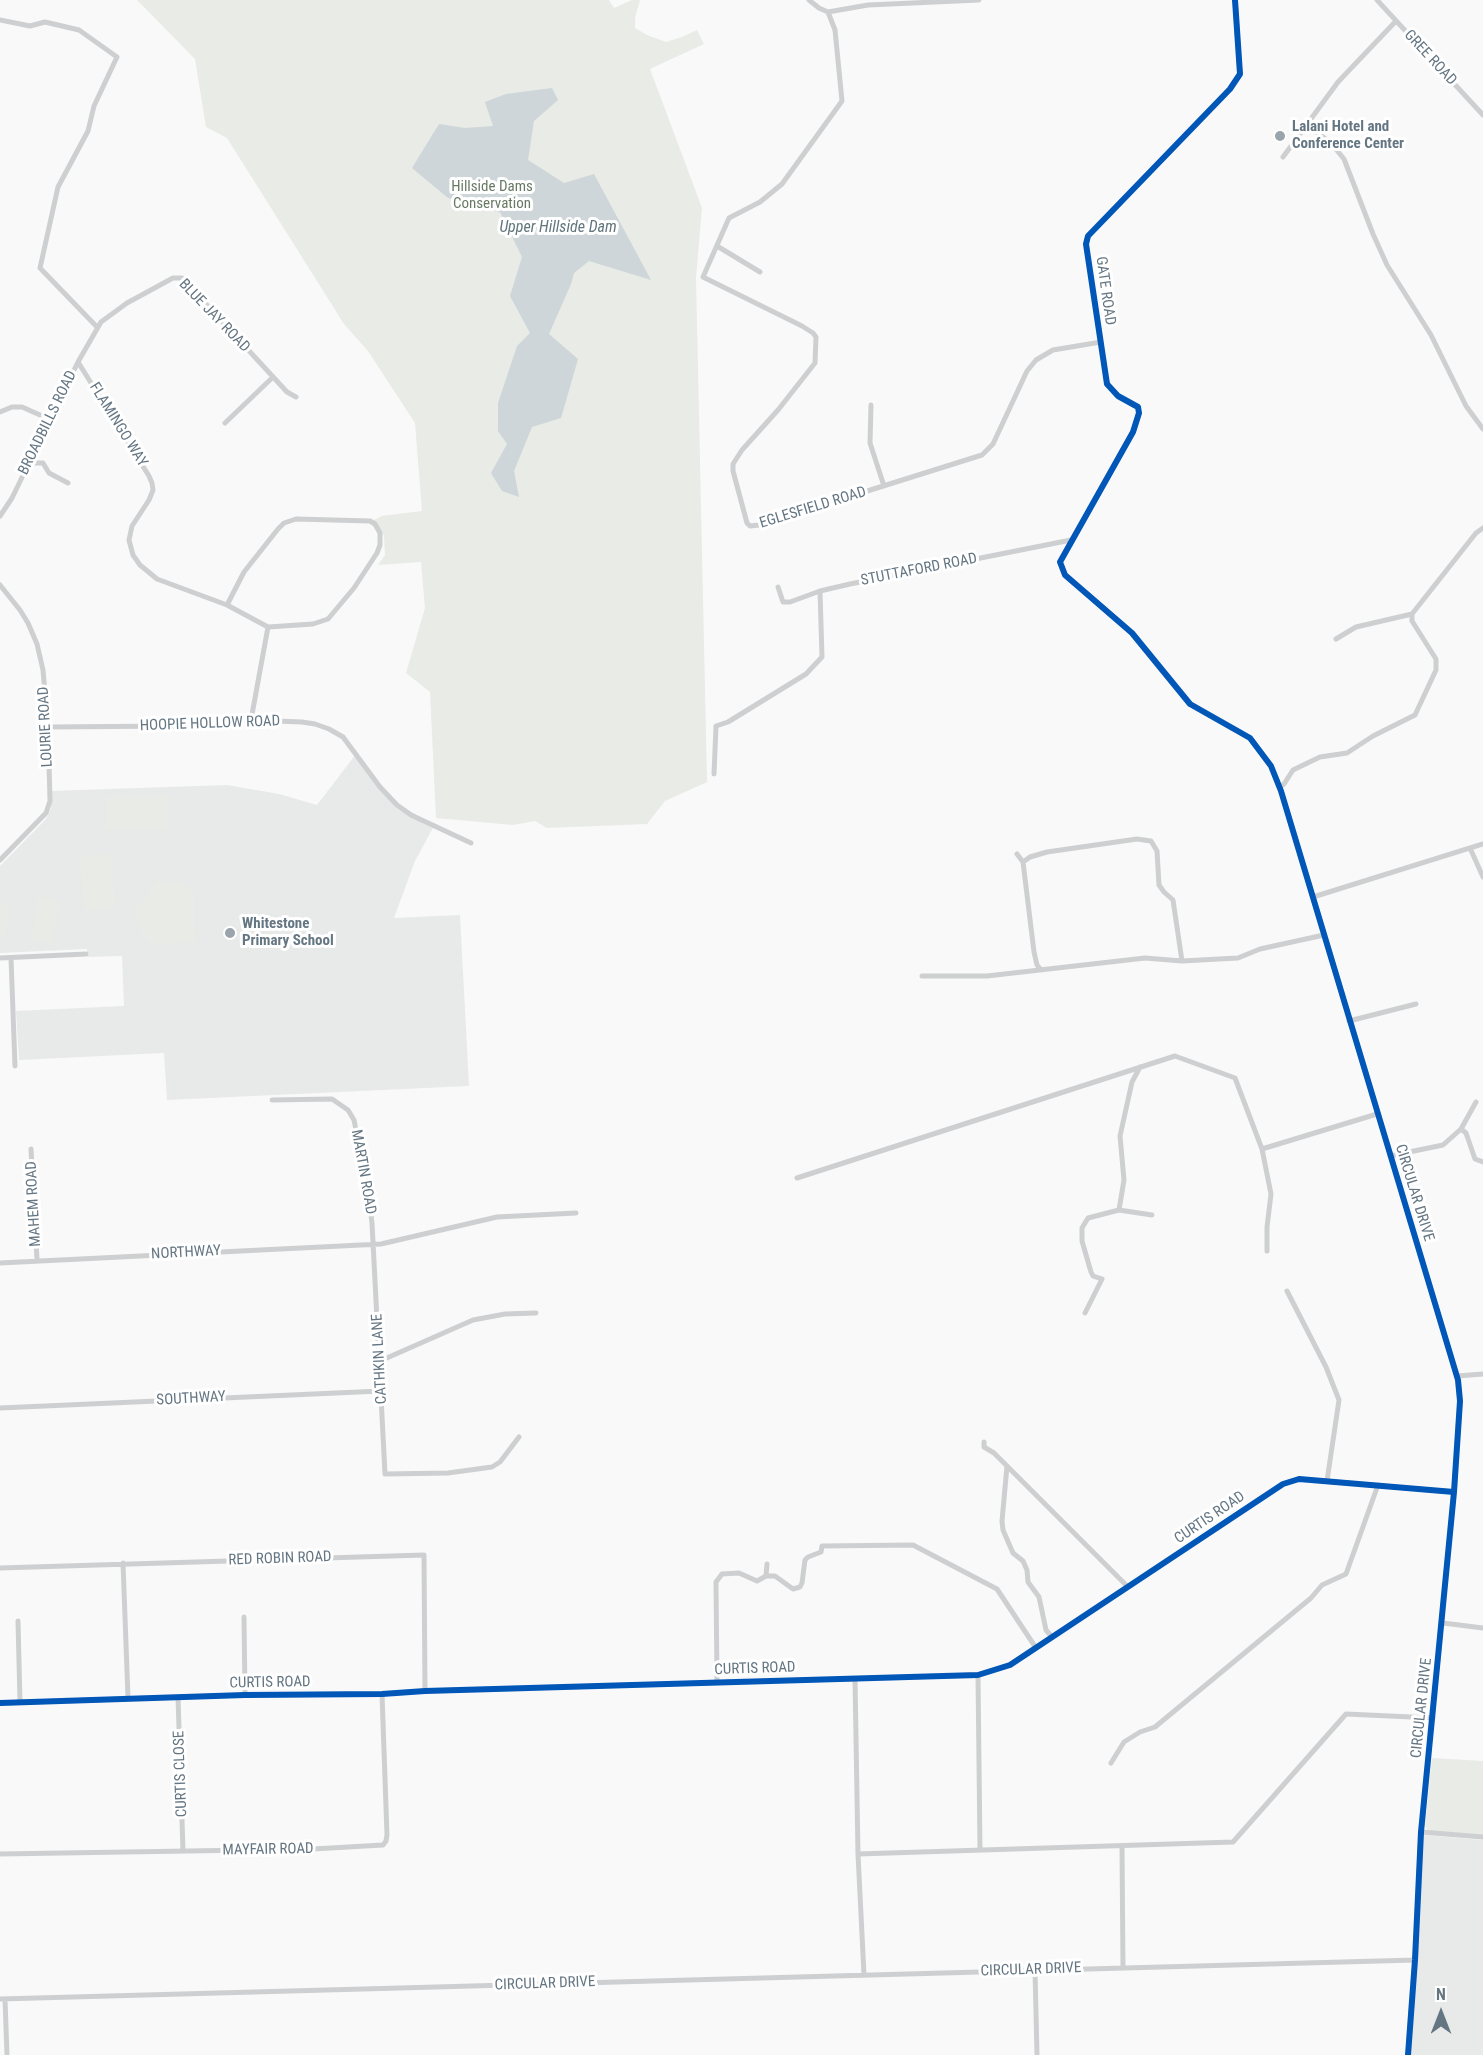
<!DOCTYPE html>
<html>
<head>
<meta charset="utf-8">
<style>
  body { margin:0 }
  #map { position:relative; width:1483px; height:2055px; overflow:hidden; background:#f9f9f9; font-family:"Roboto Condensed",sans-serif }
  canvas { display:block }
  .north { position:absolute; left:1411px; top:1983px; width:60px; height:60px; -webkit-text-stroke:4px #fff; paint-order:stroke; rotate:0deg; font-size:16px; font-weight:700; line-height:24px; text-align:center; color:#657683 }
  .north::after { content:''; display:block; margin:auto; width:21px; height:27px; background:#657683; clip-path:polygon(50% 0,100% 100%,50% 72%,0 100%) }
</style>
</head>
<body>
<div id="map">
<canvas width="1483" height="2055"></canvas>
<div class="north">N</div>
</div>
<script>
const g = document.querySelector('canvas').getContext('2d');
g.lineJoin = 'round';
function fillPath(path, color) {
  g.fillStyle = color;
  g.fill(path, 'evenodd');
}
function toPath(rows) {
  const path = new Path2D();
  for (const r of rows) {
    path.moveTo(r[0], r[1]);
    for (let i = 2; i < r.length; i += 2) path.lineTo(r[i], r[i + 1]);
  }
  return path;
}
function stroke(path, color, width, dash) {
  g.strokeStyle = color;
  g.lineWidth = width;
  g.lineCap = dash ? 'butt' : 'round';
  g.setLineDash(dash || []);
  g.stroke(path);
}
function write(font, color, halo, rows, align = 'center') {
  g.font = font + ' "Roboto Condensed",sans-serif';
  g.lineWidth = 6;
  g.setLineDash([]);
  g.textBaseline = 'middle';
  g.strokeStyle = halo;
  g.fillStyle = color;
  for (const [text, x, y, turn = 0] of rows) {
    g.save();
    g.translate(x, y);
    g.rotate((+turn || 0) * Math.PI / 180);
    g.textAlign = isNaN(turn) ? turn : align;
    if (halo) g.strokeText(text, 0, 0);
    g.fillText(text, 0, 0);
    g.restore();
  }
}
const built = toPath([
  [356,754,387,797,434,826,415,861,394,918,460,915,469,1086,167,1100,164,1053,19,1060,16,1011,124,1006,122,956,87,957,87,949,0,953,0,866,46,819,51,808,51,791,227,785,279,794,317,805],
  [1423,1835,1483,1840,1483,2055,1409,2055]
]);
const green = toPath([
  [137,0,609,0,614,8,632,0,640,0,635,18,635,28,647,35,666,42,682,37,697,30,704,44,650,69,702,208,696,278,707,782,665,801,647,824,547,828,535,821,513,825,436,818,430,692,406,673,425,608,421,562,378,565,385,555,384,536,377,523,374,522,374,520,382,516,422,511,415,423,368,351,344,324,227,138,206,127,195,59],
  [167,796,167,829,106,830,106,797],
  [111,854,116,907,84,910,79,857],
  [157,883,183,883,194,891,195,942,153,944,142,933,137,923,136,907],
  [39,896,61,901,51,944,30,939],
  [0,903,9,904,6,937,0,936],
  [1432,1758,1483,1761,1483,1835,1428,1831,1425,1826]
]);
const water = toPath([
  [552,88,558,100,534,121,528,160,564,183,594,174,651,280,589,261,574,273,571,284,549,334,578,359,561,418,532,427,514,471,519,497,502,491,491,473,507,444,498,431,498,403,517,346,530,333,510,296,522,257,500,212,448,198,412,168,439,124,465,128,493,126,485,102,506,94]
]);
const minor = toPath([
  [809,0,819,8,828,12,868,5,979,0],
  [1235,0,1240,74,1230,89,1088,236,1086,244,1107,384,1118,396,1138,407,1139,413,1133,432,1060,562,1065,575,1132,633,1190,704,1250,738,1271,766,1281,791,1458,1380,1460,1401,1454,1492,1421,1832,1415,1960,1408,2055],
  [1377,0,1483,115],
  [828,12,835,30,842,101,782,184,760,202,729,218,703,277,802,326,813,333,816,337,815,363,778,410,742,450,733,464,733,471,747,523,750,526,759,525,982,455,993,444,1027,371,1036,360,1053,350,1101,342],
  [0,20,30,26,45,22,79,30,117,57,94,106,88,131,58,187,40,268,97,327],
  [1307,125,1331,143,1344,159,1373,234,1387,265,1431,335,1466,406,1483,429],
  [1283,157,1338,82,1396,21],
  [717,246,760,272],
  [78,362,149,476,152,483,153,490,149,500,132,526,129,540,133,555,140,565,157,579,227,605],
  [871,405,870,443,884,486],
  [0,412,12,407,22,407,49,419],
  [225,423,273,377],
  [28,463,43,463,49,473,68,483],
  [0,516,12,498,78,362,101,322,127,303,173,278,182,278,287,392,296,397],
  [296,519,370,521,375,524,380,533,380,545,377,553,354,588,328,619,313,624,268,627,227,605,244,572,278,529,284,523,296,519],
  [0,585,20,610,28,623,37,644,43,670,48,727,50,801,46,813,0,860],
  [778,587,783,602,790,602,820,591,850,584,1071,540],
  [1336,639,1356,627,1412,614,1476,533,1483,528],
  [251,720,268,627],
  [48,727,175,726,251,720,302,722,315,724,329,729,343,737,380,787,397,805,411,815,471,843],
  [714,774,716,726,728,722,806,674,822,657,820,591],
  [1280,787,1284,784,1293,770,1320,757,1347,753,1373,736,1415,715,1436,670,1436,659,1412,621,1412,614],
  [1470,848,1483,877],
  [1017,854,1023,862,1034,952,1037,965,1041,970],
  [1023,862,1030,857,1047,852,1137,839,1151,841,1157,851,1159,885,1164,892,1173,900,1182,961],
  [1313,897,1483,844],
  [0,958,86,954],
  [11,958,15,1066],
  [922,976,987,976,1145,958,1182,961,1238,958,1260,949,1324,935],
  [1349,1021,1416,1004],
  [272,1100,332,1099,348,1110,354,1120,367,1183,372,1223,385,1474,448,1473,492,1467,500,1462,519,1437],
  [1461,1129,1466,1133,1475,1159,1483,1162],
  [31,1149,37,1260],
  [1262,1149,1377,1114],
  [1390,1156,1443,1145,1461,1129,1476,1102],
  [797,1178,1175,1056,1235,1078,1262,1149,1271,1194,1267,1227,1267,1251],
  [1119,1210,1152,1215],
  [0,1263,381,1244,497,1217,576,1213],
  [1287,1291,1326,1367,1339,1400,1327,1481],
  [1085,1313,1102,1279,1093,1276,1091,1272,1082,1241,1082,1228,1088,1218,1119,1210,1124,1180,1120,1136,1132,1082,1140,1067],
  [380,1361,473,1320,505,1314,536,1313],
  [1457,1376,1483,1374],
  [0,1408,381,1391],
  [984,1442,984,1447,994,1453,1128,1587],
  [1007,1466,1002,1521,1003,1530,1013,1553,1023,1561,1027,1570,1028,1582,1039,1597,1046,1630,1052,1637],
  [123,1563,128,1698],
  [0,1568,424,1555,425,1691],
  [766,1576,775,1576,793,1589,800,1587,802,1583,805,1560,808,1557,821,1552,822,1546,913,1545,997,1589,1036,1648],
  [244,1617,245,1695],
  [18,1621,20,1702],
  [1443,1623,1483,1628],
  [978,1675,980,1850],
  [855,1679,858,1854,864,1975],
  [717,1683,716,1582,722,1574,739,1573,757,1581,766,1576,767,1564],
  [178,1697,183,1851],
  [0,1703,245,1695,382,1694,425,1691,978,1675,1010,1665,1283,1484,1299,1479,1454,1492],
  [1111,1763,1124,1742,1140,1732,1155,1727,1311,1598,1322,1585,1346,1574,1378,1485],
  [1421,1832,1483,1837],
  [1122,1847,1123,1968],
  [0,1854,313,1849,383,1845,386,1841,387,1835,382,1694],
  [858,1854,1233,1842,1346,1714,1433,1718],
  [1035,1970,1037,2055],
  [0,1999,1415,1960],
  [5,1999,7,2055]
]);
const cycleway = toPath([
  [1235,0,1240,74,1230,89,1088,236,1086,244,1107,384,1118,396,1138,407,1139,413,1133,432,1060,562,1065,575,1132,633,1190,704,1250,738,1271,766,1281,791,1458,1380,1460,1401,1454,1492,1421,1832,1415,1960,1408,2055],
  [0,1703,245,1695,382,1694,425,1691,978,1675,1010,1665,1283,1484,1299,1479,1454,1492]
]);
const markers = [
  [1280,136,6,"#99a4ac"],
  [230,933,6,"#99a4ac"]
];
const streetNames = [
  ["GREE ROAD",1430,58,47],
  ["GATE ROAD",1105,291,82],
  ["BLUE JAY ROAD",214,316,46],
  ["BROADBILLS ROAD",48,423,-64],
  ["FLAMINGO WAY",118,425,58],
  ["EGLESFIELD ROAD",813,508,-17],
  ["STUTTAFORD ROAD",919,570,-11],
  ["HOOPIE HOLLOW ROAD",210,724,-2],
  ["LOURIE ROAD",46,727,-93],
  ["MARTIN ROAD",363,1172,80],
  ["CIRCULAR DRIVE",1414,1193,73],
  ["MAHEM ROAD",34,1204,-93],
  ["NORTHWAY",186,1253,-3],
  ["CATHKIN LANE",380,1359,-93],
  ["SOUTHWAY",191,1399,-3],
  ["CURTIS ROAD",1210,1518,-34],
  ["RED ROBIN ROAD",280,1559,-2],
  ["CURTIS ROAD",755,1669,-2],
  ["CURTIS ROAD",270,1683,-1],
  ["CIRCULAR DRIVE",1422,1708,-84],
  ["CURTIS CLOSE",181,1774,-92],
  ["MAYFAIR ROAD",268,1850,-1],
  ["CIRCULAR DRIVE",1031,1970,-2],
  ["CIRCULAR DRIVE",545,1984,-2]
];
const poiNames = [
  ["Lalani Hotel and",1292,127],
  ["Conference Center",1292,144],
  ["Whitestone",242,924],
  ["Primary School",242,941]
];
const parkNames = [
  ["Hillside Dams",492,187],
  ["Conservation",492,204]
];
const waterNames = [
  ["Upper Hillside Dam",558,228]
];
fillPath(built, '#e8e9e9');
fillPath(green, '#e8ebe6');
fillPath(water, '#ced6d9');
stroke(minor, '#cecfd0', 5);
stroke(cycleway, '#0057b8', 6);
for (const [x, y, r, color] of markers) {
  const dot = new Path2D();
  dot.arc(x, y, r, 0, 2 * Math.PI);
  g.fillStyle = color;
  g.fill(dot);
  stroke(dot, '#fff', 2);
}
write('15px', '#657683', '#fff', streetNames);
write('bold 15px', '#657683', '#fff', poiNames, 'left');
write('15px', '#687a64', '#fff', parkNames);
write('italic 16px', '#60757c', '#fff', waterNames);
</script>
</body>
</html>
